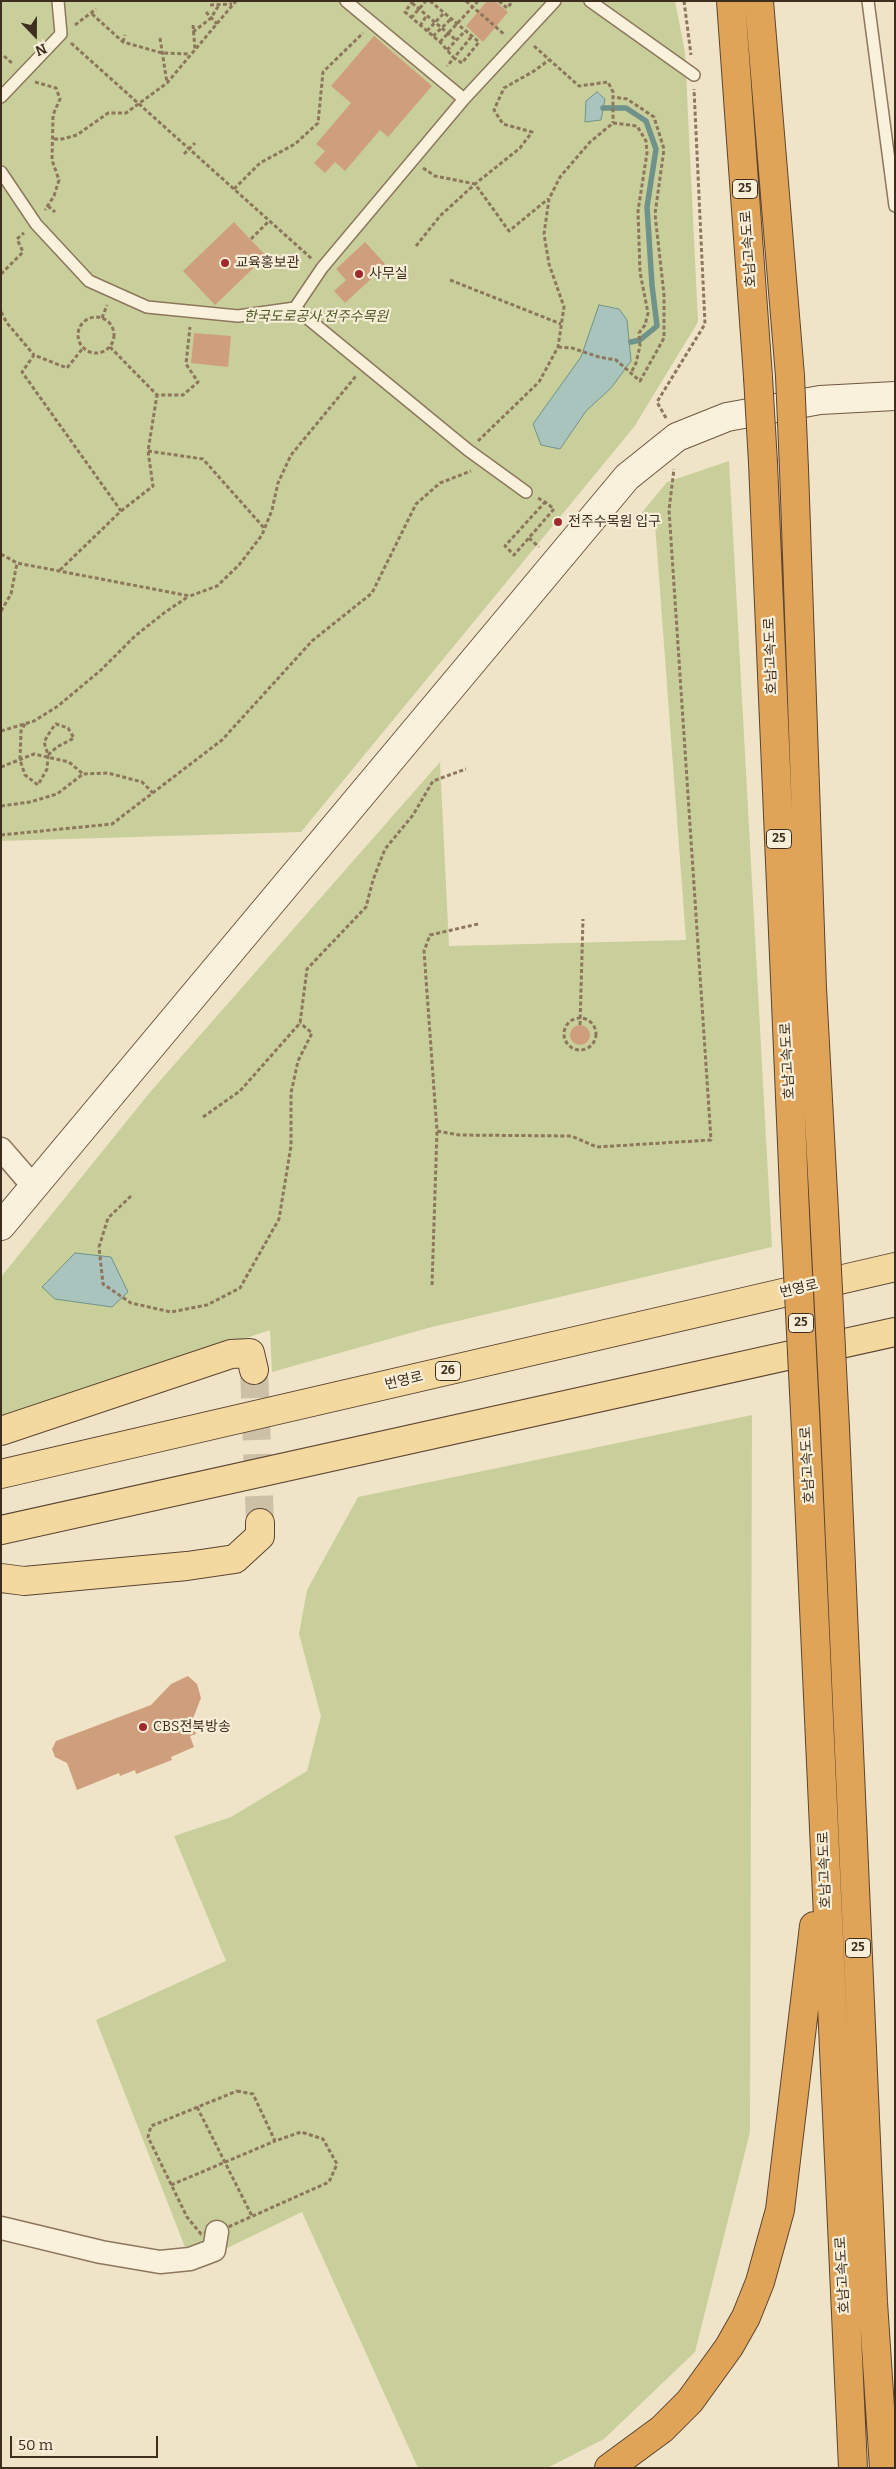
<!DOCTYPE html>
<html>
<head>
<meta charset="utf-8">
<style>
  body { margin:0 }
  #map { position:relative; width:896px; height:2469px; overflow:hidden; background:#f0e4c8; font-family:Bitter,serif }
  canvas { display:block }
  .frame { position:absolute; inset:0; border:2px solid #3d2e20; pointer-events:none }
  .north { position:absolute; left:10px; top:10px; width:50px; height:50px; -webkit-text-stroke:4px #f7eed8; paint-order:stroke; rotate:158deg; font-size:14px; font-weight:700; line-height:20px; text-align:center; color:#3d2e20 }
  .north::after { content:''; display:block; margin:auto; width:18px; height:22px; background:#3d2e20; clip-path:polygon(50% 0,100% 100%,50% 72%,0 100%) }
  .scale { position:absolute; left:10px; top:2436px; width:148px; height:22px; box-sizing:border-box; border:2px solid #3d2e20; border-top:0; padding-left:6px; font-size:15px; line-height:18px; white-space:nowrap; color:#3d2e20; -webkit-text-stroke:4px #f7eed8; paint-order:stroke }
</style>
</head>
<body>
<div id="map">
<canvas width="896" height="2469"></canvas>
<div class="frame"></div>
<div class="north">N</div>
<div class="scale">50 m</div>
</div>
<script>
const g = document.querySelector('canvas').getContext('2d');
g.lineJoin = 'round';
function fillPath(path, color) {
  g.fillStyle = color;
  g.fill(path, 'evenodd');
}
function toPath(rows) {
  const path = new Path2D();
  for (const r of rows) {
    if (r.length === 3) {
      path.moveTo(r[0] + r[2], r[1]);
      path.arc(r[0], r[1], r[2], 0, 2 * Math.PI);
      continue;
    }
    path.moveTo(r[0], r[1]);
    for (let i = 2; i < r.length; i += 2) path.lineTo(r[i], r[i + 1]);
  }
  return path;
}
function stroke(path, color, width, dash) {
  g.strokeStyle = color;
  g.lineWidth = width;
  g.lineCap = dash ? 'butt' : 'round';
  g.setLineDash(dash || []);
  g.stroke(path);
}
function write(font, color, halo, rows, align = 'center') {
  g.font = font + ' Bitter,"Noto Sans KR",serif';
  g.lineWidth = 4.5;
  g.setLineDash([]);
  g.textBaseline = 'middle';
  g.strokeStyle = halo;
  g.fillStyle = color;
  for (const [text, x, y, turn = 0] of rows) {
    g.save();
    g.translate(x, y);
    g.rotate((+turn || 0) * Math.PI / 180);
    g.textAlign = isNaN(turn) ? turn : align;
    if (halo) g.strokeText(text, 0, 0);
    g.fillText(text, 0, 0);
    g.restore();
  }
}
const green = toPath([
  [1,1,675,1,685,52,698,322,634,427,301,832,1,841],
  [729,461,772,1247,428,1328,272,1372,270,1330,1,1420,1,1277,151,1091,440,762,449,946,686,940,655,524,639,516,667,482],
  [752,1415,750,2132,695,2352,604,2439,547,2468,418,2468,302,2212,192,2265,96,2020,226,1961,174,1836,231,1817,307,1771,321,1716,299,1634,307,1590,358,1497]
]);
const water = toPath([
  [597,92,605,99,601,120,585,122,586,101,597,92],
  [599,305,619,309,627,320,631,361,611,388,586,411,560,449,541,445,533,424,581,357,599,305],
  [75,1253,111,1257,128,1292,112,1307,55,1299,42,1287,75,1253]
]);
const stream = toPath([
  [603,108,626,108,646,121,656,149,647,207,652,285,657,326,640,340,631,342]
]);
const building = toPath([
  [487,1,495,1,508,12,483,42,466,26],
  [374,36,432,86,388,137,380,130,345,171,335,162,325,173,314,163,325,151,316,144,351,103,331,86],
  [234,222,266,256,215,305,183,271],
  [365,242,386,265,345,303,334,291,346,280,336,269],
  [194,333,231,336,228,367,191,363],
  [580,1035,10],
  [188,1676,197,1684,201,1698,192,1721,196,1734,190,1736,194,1747,171,1757,172,1760,136,1774,135,1770,120,1776,119,1773,77,1790,67,1763,55,1757,52,1749,56,1741,151,1705,171,1684]
]);
const primaryTunnel = toPath([
  [254,1370,260,1523]
]);
const path = toPath([
  [413,1,405,12,440,42,454,58,447,66],
  [430,1,479,42,462,63,454,58,472,36],
  [466,1,505,35],
  [499,1,507,8,513,1],
  [684,1,691,55],
  [412,3,456,40],
  [210,5,232,4],
  [206,12,217,24],
  [92,14,123,42,162,53,190,54],
  [411,18,426,1],
  [75,25,96,9],
  [193,25,195,49],
  [420,26,427,15],
  [427,31,444,13],
  [193,32,211,18,219,5],
  [433,36,451,19],
  [160,38,167,83],
  [123,42,125,35],
  [440,42,478,1],
  [71,43,312,259],
  [534,46,579,86,608,82,613,92,613,123],
  [447,50,465,31],
  [4,56,13,64],
  [35,82,56,88,60,99,53,115,52,160,59,180,54,196,45,210],
  [54,139,62,139,77,135,108,113,126,113,167,83,236,1],
  [184,154,195,143],
  [423,168,435,176,475,184,509,231,548,199],
  [234,189,260,163,295,144,318,123,323,72,363,33],
  [48,206,55,212],
  [251,239,269,221],
  [416,246,440,216,475,184,520,148,532,132,503,124,494,110,504,88,534,71,549,60],
  [1,274,23,252,17,239,24,233],
  [450,280,561,324],
  [1,312,7,323,34,355],
  [96,335,18],
  [102,318,107,305],
  [110,347,157,395,183,395,198,382,186,364,190,327],
  [558,347,572,348,599,357,616,360,640,381,664,338,664,295,655,214,664,149,654,117,627,99,613,97],
  [666,418,657,402,705,324,694,89],
  [478,441,539,382,558,347,564,307,549,264,544,234,549,199,560,177,590,142,613,123,637,126,646,141,647,153,638,211,640,272,648,313,645,325,639,333,640,346,636,363,631,373],
  [148,451,203,459,265,529],
  [538,498,545,502,554,509,514,555,505,546,545,502],
  [121,511,153,486,148,451,157,395],
  [529,538,539,547],
  [1,554,17,563,190,596,217,586,239,565,262,535,272,510,278,483,291,455,356,376],
  [60,570,121,511,22,372,34,355,67,368,83,348],
  [1,611,11,594,17,563],
  [25,724,21,731,20,760,25,775,38,785,47,769,48,755,44,742,51,730,56,724,68,728,74,738,57,747,48,755],
  [1,731,34,721,58,706,101,670,135,636,164,613,189,596],
  [1,767,34,754,69,762,83,774],
  [1,806,30,802,57,794,83,774,108,773,142,782,153,793],
  [1,835,112,824,222,740,312,641,372,593,416,504,440,483,471,471],
  [478,924,430,935,424,951,437,1131,459,1135,571,1136,597,1147,711,1140,669,510,674,469],
  [580,1034,16],
  [580,1025,583,919],
  [203,1117,240,1091,300,1023,307,969,366,907,373,880,385,849,413,815,433,781,466,769],
  [131,1196,108,1218,99,1247,103,1284,131,1303,171,1312,207,1305,240,1288,279,1219,291,1146,291,1093,298,1061,312,1033,300,1023],
  [432,1285,437,1131],
  [237,2091,253,2094,275,2141,301,2132,323,2139,337,2164,329,2182,217,2232,201,2234,187,2217,148,2137,151,2126,237,2091],
  [197,2107,252,2216],
  [171,2185,275,2141]
]);
const lane = toPath([
  [346,1,464,99],
  [590,1,694,75],
  [868,1,895,206],
  [1,97,61,34,58,1],
  [1,172,36,224,89,281,147,307,238,316,295,308,468,450,526,492],
  [295,308,322,268,464,99,555,1]
]);
const street = toPath([
  [1,1149,34,1187],
  [1,2228,101,2252,160,2262,190,2259,214,2250,217,2232]
]);
const secondary = toPath([
  [1,1226,627,477,677,437,727,417,820,400,895,396]
]);
const primary = toPath([
  [1,1431,231,1354,250,1353,254,1370],
  [1,1474,895,1267],
  [1,1530,895,1332],
  [1,1578,24,1581,187,1566,235,1559,260,1536,260,1523]
]);
const highway = toPath([
  [731,1,758,377],
  [759,1,790,376],
  [763,463,795,1214],
  [794,469,812,988,824,1211],
  [835,1428,873,2302,884,2468],
  [806,1432,853,2468],
  [609,2468,662,2429,690,2401,729,2347,746,2317,760,2282,780,2210,814,1926]
]);
const highwayBridge = toPath([
  [790,376,794,469],
  [758,377,763,463],
  [824,1211,835,1428],
  [795,1214,806,1432]
]);
const markers = [
  [225,263,5,"#9e2a2b"],
  [359,274,5,"#9e2a2b"],
  [558,522,5,"#9e2a2b"],
  [143,1727,5,"#9e2a2b"]
];
const shields = [
  [745,189,25],
  [779,839,25],
  [801,1323,25],
  [448,1371,25],
  [858,1948,25]
];
const shieldNames = [
  ["25",745,189],
  ["25",779,839],
  ["25",801,1323],
  ["26",448,1371],
  ["25",858,1948]
];
const streetNames = [
  ["호남고속도로",749,249,-94],
  ["호남고속도로",771,656,-92],
  ["호남고속도로",788,1061,-93],
  ["번영로",799,1289,-13],
  ["번영로",404,1381,-13],
  ["호남고속도로",808,1465,-93],
  ["호남고속도로",825,1870,-92],
  ["호남고속도로",843,2275,-93]
];
const poiNames = [
  ["교육홍보관",235,263],
  ["사무실",369,274],
  ["전주수목원 입구",568,522],
  ["CBS전북방송",153,1727]
];
const parkNames = [
  ["한국도로공사 전주수목원",316,317]
];
fillPath(green, '#c9cf9b');
fillPath(water, '#a9c4bc');
stroke(water, '#6f938a', 1);
stroke(stream, '#6f938a', 5.5);
fillPath(building, '#cf9f7d');
stroke(primaryTunnel, '#ccc0a6', 28, [28, 14]);
stroke(lane, '#8d765c', 14);
stroke(street, '#8d765c', 25);
stroke(secondary, '#6f573f', 30);
stroke(primary, '#5b4430', 30);
stroke(highway, '#5b4430', 30);
stroke(path, '#8d765c', 3, [4, 2.5]);
stroke(lane, '#faf1dc', 11);
stroke(street, '#faf1dc', 22);
stroke(secondary, '#faf1dc', 28);
stroke(primary, '#f3d9a0', 28);
stroke(highway, '#e0a458', 28);
stroke(highwayBridge, '#5b4430', 30, []);
stroke(highwayBridge, '#e0a458', 28);
for (const [x, y, r, color] of markers) {
  const dot = new Path2D();
  dot.arc(x, y, r, 0, 2 * Math.PI);
  g.fillStyle = color;
  g.fill(dot);
  stroke(dot, '#f7eed8', 2);
}
for (const [x, y, w] of shields) {
  const box = new Path2D();
  box.roundRect(x - w / 2, y - 9.5, w, 19, 4);
  g.fillStyle = '#f7eed8';
  g.fill(box);
  stroke(box, '#3d2e20', 1);
}
write('bold 12px', '#3d2e20', null, shieldNames);
write('14px', '#3d2e20', '#f7eed8', streetNames);
write('14px', '#3d2e20', '#f7eed8', poiNames, 'left');
write('italic 14px', '#4d5a26', '#f7eed8', parkNames);
</script>
</body>
</html>
